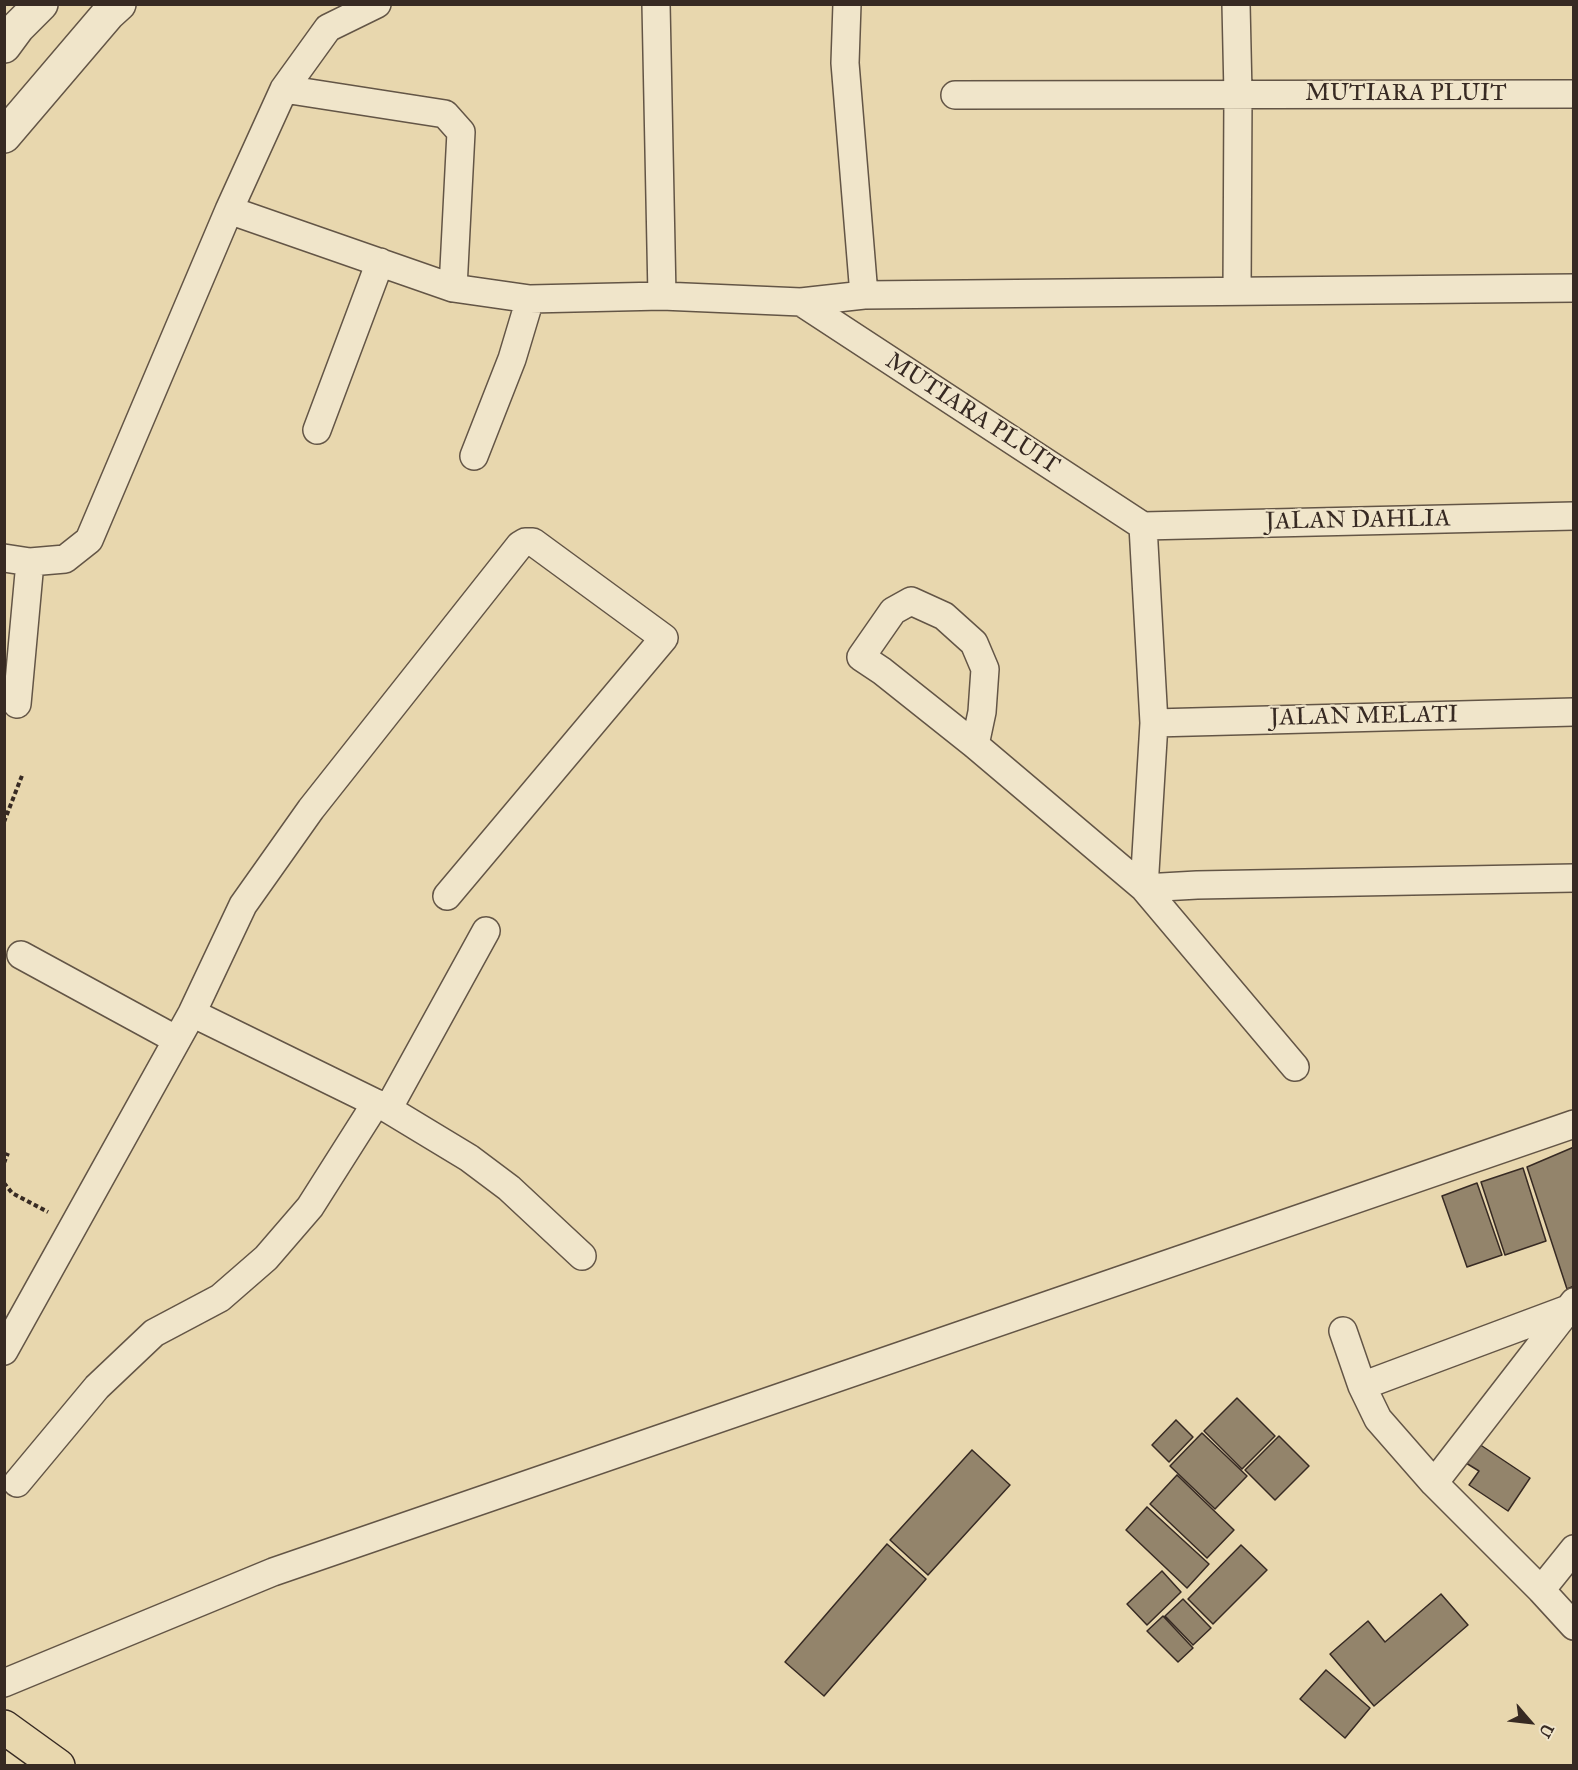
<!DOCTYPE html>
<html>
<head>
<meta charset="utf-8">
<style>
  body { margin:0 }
  #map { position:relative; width:1578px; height:1770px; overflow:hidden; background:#e8d7ae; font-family:"IM FELL Great Primer",serif }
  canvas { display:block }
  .frame { position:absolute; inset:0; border:6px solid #372a23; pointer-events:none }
  .north { position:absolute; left:1500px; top:1692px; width:60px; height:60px; -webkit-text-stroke:4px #f0e5ca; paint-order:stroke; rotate:118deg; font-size:16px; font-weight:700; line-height:24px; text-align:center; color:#372a23 }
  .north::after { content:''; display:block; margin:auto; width:21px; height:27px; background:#372a23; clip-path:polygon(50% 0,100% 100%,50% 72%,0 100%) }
</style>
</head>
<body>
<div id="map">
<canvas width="1578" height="1770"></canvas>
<div class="frame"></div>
<div class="north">U</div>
</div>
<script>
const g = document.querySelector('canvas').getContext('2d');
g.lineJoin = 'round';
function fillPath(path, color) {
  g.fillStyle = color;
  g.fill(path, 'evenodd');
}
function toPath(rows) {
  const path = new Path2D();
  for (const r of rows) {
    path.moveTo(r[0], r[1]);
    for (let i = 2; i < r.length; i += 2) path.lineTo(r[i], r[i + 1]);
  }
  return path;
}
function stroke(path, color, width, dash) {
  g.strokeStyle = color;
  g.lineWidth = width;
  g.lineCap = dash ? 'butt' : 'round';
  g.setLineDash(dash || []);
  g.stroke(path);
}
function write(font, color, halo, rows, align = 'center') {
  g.font = font + ' "IM FELL Great Primer",serif';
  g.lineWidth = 4.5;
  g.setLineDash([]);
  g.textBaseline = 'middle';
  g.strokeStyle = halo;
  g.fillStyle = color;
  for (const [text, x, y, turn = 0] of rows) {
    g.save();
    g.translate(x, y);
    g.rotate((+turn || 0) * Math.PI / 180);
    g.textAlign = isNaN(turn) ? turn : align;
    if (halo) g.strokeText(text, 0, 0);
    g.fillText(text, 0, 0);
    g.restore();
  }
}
const building = toPath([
  [1574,1147,1574,1286,1567,1289,1527,1167,1574,1147],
  [1523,1168,1546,1241,1505,1255,1481,1182,1523,1168],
  [1477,1183,1502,1255,1467,1267,1442,1196,1477,1183],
  [1237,1398,1275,1436,1242,1469,1204,1431,1237,1398],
  [1176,1420,1193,1437,1169,1462,1152,1445,1176,1420],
  [1202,1433,1247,1476,1215,1509,1170,1466,1202,1433],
  [1279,1436,1309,1466,1275,1500,1245,1470,1279,1436],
  [1479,1444,1530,1478,1508,1511,1469,1485,1479,1471,1466,1463,1479,1444],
  [972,1450,1010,1485,928,1575,890,1540,972,1450],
  [1177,1475,1234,1530,1207,1558,1150,1504,1177,1475],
  [1147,1507,1209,1564,1187,1588,1126,1530,1147,1507],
  [887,1544,926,1579,824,1696,785,1662,887,1544],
  [1241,1545,1267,1570,1213,1624,1188,1599,1241,1545],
  [1162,1571,1181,1592,1147,1625,1127,1604,1162,1571],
  [1441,1594,1468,1625,1374,1706,1330,1654,1368,1621,1385,1642,1441,1594],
  [1183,1599,1211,1628,1193,1645,1165,1616,1183,1599],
  [1163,1616,1193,1648,1178,1662,1147,1631,1163,1616],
  [1326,1670,1370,1708,1345,1738,1300,1699,1326,1670]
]);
const path = toPath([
  [4,822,23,773],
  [4,1163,8,1153],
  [4,1183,12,1193,48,1212]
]);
const minor = toPath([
  [656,4,662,296],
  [847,4,845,63,864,295],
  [1236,4,1238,94,1237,291],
  [284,89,445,114,461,132,453,288,530,299,662,296,801,302,864,295,1574,288],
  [955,95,1574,94],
  [229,210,453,288],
  [801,302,1143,526],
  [317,430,380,262],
  [474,456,512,359,530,299],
  [1143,526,1574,516],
  [1143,526,1154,723,1144,888],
  [4,558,30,562,65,559,89,540,229,210,284,89,328,28,377,4],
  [17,704,30,562],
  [1154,723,1574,712],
  [975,745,982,712,985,669,974,643,944,616,911,601,893,611,861,657,882,671,975,745,1144,888,1295,1067],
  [1144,888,1197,885,1574,878],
  [21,955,177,1040],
  [192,1013,388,1109,469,1158,509,1188,582,1256],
  [388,1109,486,931],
  [1343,1331,1362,1386,1378,1419,1434,1483,1541,1590,1574,1626],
  [4,1351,192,1013,243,905,311,809,520,545,525,542,533,542,664,638,447,896],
  [1362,1386,1568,1309],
  [17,1483,97,1387,154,1333,220,1298,266,1258,310,1207,376,1103],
  [1434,1483,1574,1302],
  [1541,1590,1574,1549],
  [4,1683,273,1572,1574,1124]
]);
const tertiary = toPath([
  [4,46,18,27,41,4],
  [4,136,108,14,119,4]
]);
const primary = toPath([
  [4,1727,58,1766]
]);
const streetNames = [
  ["MUTIARA PLUIT",1406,94],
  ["MUTIARA PLUIT",972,414,33],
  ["JALAN DAHLIA",1358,521,-1],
  ["JALAN MELATI",1364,717,-1]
];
fillPath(building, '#93846b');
stroke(building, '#372a23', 1.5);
stroke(minor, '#635546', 30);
stroke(tertiary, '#635546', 36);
stroke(primary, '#372a23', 36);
stroke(path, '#372a23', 4, [4.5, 3]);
stroke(minor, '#f0e5ca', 27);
stroke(tertiary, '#f0e5ca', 33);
stroke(primary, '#e8d7ae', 33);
write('24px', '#372a23', '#f0e5ca', streetNames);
</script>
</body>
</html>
